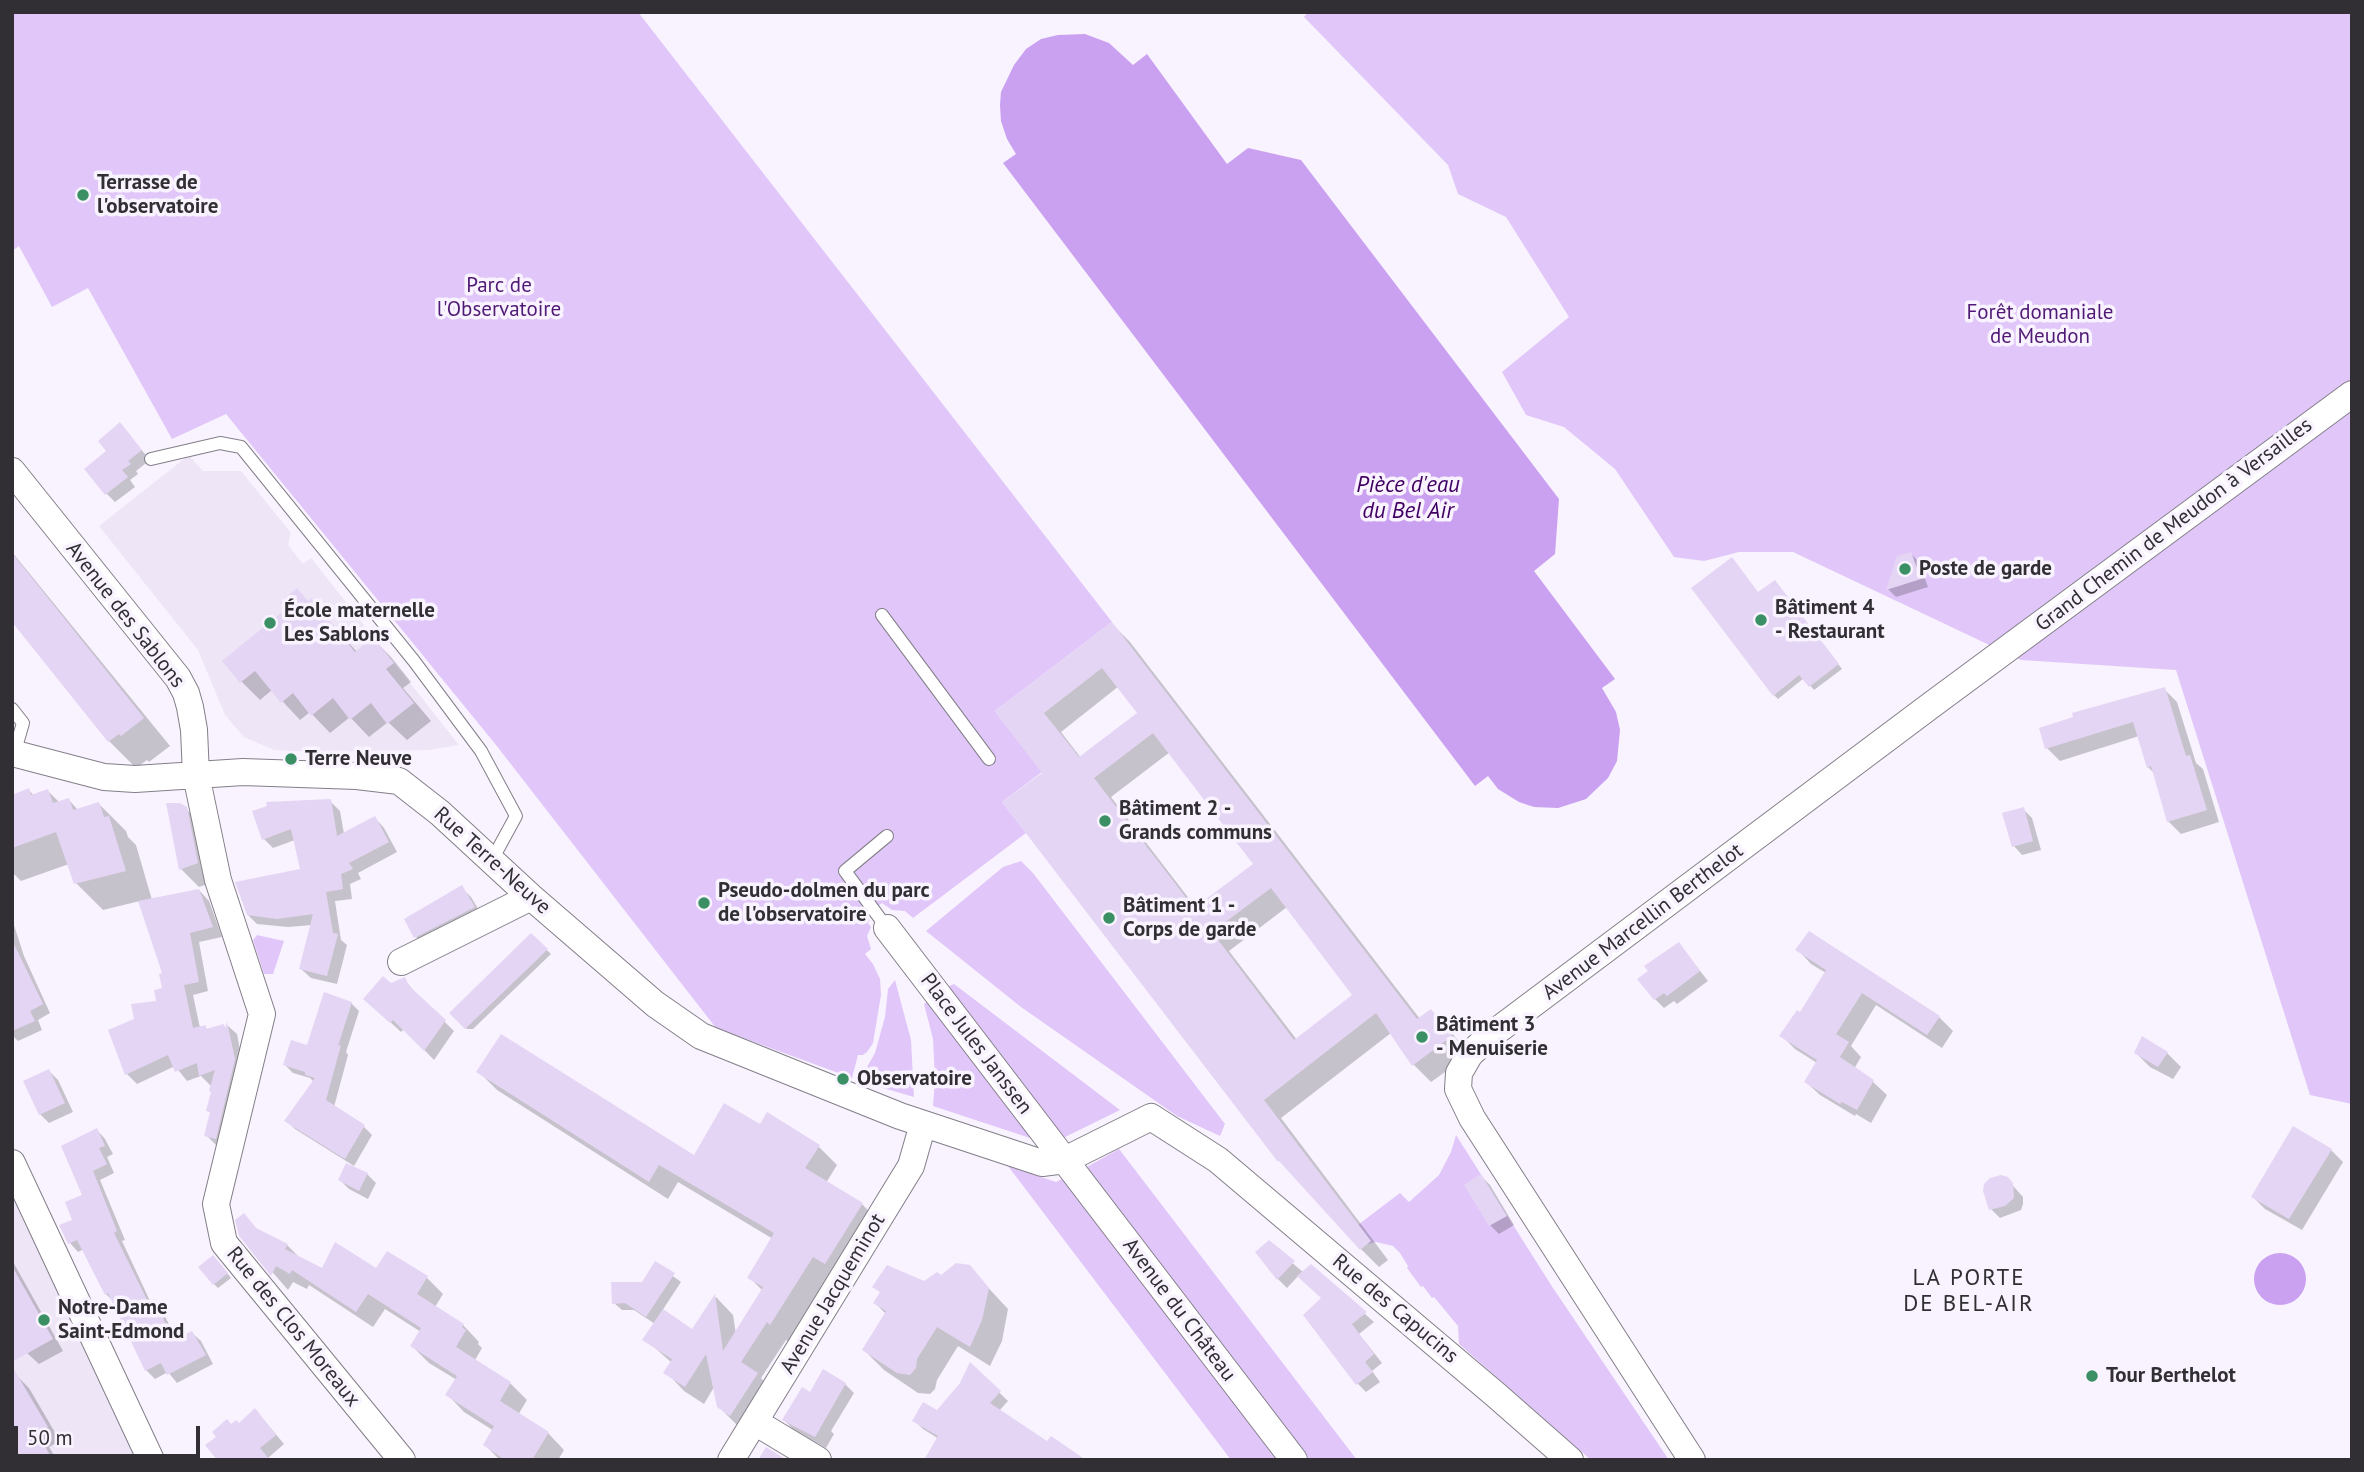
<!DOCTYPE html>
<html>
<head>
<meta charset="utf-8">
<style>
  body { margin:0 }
  #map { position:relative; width:2364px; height:1472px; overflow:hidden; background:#f8f3fe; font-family:"PT Sans",sans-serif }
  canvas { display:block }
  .frame { position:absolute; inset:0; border:14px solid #312f33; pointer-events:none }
  .scale { position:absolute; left:14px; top:1426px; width:186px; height:32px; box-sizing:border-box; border:4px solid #312f33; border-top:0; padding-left:9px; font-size:21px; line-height:24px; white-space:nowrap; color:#312f33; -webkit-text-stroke:5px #f8f3fe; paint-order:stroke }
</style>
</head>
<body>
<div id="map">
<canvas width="2364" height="1472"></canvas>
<div class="frame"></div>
<div class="scale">50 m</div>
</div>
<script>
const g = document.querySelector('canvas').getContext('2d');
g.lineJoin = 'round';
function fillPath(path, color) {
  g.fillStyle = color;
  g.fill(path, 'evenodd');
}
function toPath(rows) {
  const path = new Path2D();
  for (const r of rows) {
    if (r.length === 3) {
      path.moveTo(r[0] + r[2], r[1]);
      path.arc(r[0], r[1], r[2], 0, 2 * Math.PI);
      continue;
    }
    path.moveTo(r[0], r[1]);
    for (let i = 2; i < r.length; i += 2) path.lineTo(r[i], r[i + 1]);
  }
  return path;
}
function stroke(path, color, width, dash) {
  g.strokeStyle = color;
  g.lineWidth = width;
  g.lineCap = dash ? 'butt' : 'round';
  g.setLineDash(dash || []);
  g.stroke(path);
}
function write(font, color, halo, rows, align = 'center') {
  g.font = font + ' "PT Sans",sans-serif';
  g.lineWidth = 7;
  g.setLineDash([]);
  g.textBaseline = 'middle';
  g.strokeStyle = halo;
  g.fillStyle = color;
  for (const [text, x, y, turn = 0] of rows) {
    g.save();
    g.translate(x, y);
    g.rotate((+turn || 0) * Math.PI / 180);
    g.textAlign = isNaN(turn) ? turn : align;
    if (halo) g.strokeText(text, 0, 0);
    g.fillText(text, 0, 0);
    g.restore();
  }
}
const built = toPath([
  [189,455,203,471,241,471,291,533,288,545,303,564,311,558,459,745,429,750,317,752,274,750,244,737,225,715,198,650,99,526],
  [12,1189,142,1460,12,1460]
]);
const green = toPath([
  [12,12,638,12,1112,622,995,711,1042,772,1002,802,1026,833,913,918,905,911,892,910,882,903,866,915,870,921,868,923,871,927,867,936,871,949,865,954,873,964,880,979,881,995,873,1043,867,1052,863,1055,858,1055,852,1078,716,1028,496,745,226,414,172,439,88,288,52,307,19,246,12,251],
  [1308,12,2352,12,2352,1104,2310,1095,2176,670,2021,660,1793,552,1739,552,1704,561,1674,557,1615,469,1564,427,1526,415,1502,372,1569,317,1506,217,1458,194,1448,165,1304,17],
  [1021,861,1033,873,1225,1124,1220,1136,1177,1116,1021,1007,926,931,1003,867],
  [257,935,284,941,273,974,264,974,253,940],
  [895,980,911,1040,914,1097,859,1081,875,1053,885,1017,888,989],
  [954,984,1120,1110,1063,1138,947,987],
  [930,1001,1036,1140,933,1106,935,1078,933,1039,924,1004],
  [1456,1135,1553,1288,1669,1460,1591,1460,1459,1344,1458,1326,1434,1297,1432,1298,1423,1286,1421,1287,1407,1268,1408,1266,1400,1253,1393,1246,1376,1242,1358,1246,1346,1234,1400,1193,1409,1202,1439,1175,1451,1152],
  [1119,1149,1357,1460,1307,1460,1085,1168],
  [1008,1166,1056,1182,1064,1178,1280,1460,1231,1460]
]);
const water = toPath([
  [1085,34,1109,43,1133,65,1147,54,1227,164,1248,148,1301,160,1559,499,1555,554,1534,571,1615,679,1602,688,1616,712,1620,730,1617,761,1608,778,1586,799,1558,808,1534,807,1519,802,1498,789,1488,776,1475,786,1003,163,1016,154,1007,139,1001,121,1000,105,1001,92,1014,65,1026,49,1041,39,1058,35],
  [2280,1279,26]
]);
const shadow = toPath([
  [128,434,150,460,136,471,138,474,130,480,135,487,115,502,106,493],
  [12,552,170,746,149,762,147,760,136,768,109,741,15,622,12,624],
  [1911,554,1919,562,1928,587,1896,597,1888,589],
  [1778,586,1842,669,1814,690,1804,678,1778,699,1774,695,1759,594],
  [311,601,357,652,373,639,391,657,411,682,403,688,431,721,407,740,388,722,369,737,350,717,330,733,310,712,300,720,272,690,260,700,242,682,225,661],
  [1112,624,1130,642,1420,1019,1431,1011,1449,1029,1469,1055,1431,1082,1413,1064,1391,1033,1281,1118,1388,1260,1379,1267,1361,1249,1044,773,997,712],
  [1119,686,1139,713,1081,758,1061,732],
  [1170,752,1255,865,1197,909,1111,797],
  [1287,907,1355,995,1297,1040,1229,951],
  [2164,689,2177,702,2196,763,2203,769,2219,822,2181,834,2168,821,2154,773,2148,767,2139,736,2060,761,2047,748],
  [29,790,34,796,48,791,60,803,69,800,78,810,99,804,126,831,128,837,136,845,152,900,199,890,209,901,222,937,199,942,208,991,193,995,200,1028,205,1027,208,1030,224,1026,227,1030,228,1026,237,1034,244,1071,225,1148,216,1145,206,1135,211,1114,208,1110,212,1093,212,1087,201,1076,187,1081,175,1066,137,1084,127,1074,136,1020,158,1003,164,989,164,975,140,901,103,910,76,883,69,864,21,881,12,872,12,796],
  [330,801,340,811,344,834,375,818,384,828,397,852,358,873,361,879,350,884,352,899,335,901,341,940,347,945,337,984,311,978,301,969,312,925,288,927,257,924,247,914,302,870,295,840,273,848,264,839],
  [185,808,204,827,216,881,199,887,181,869],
  [2023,809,2032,818,2041,850,2022,855,2014,846],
  [462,888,471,897,483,917,425,946,416,937],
  [12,919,24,956,50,1013,38,1020,42,1030,18,1041,12,1035],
  [531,935,551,954,473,1029,467,1029,451,1013],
  [1679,944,1708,981,1677,1004,1674,1001,1664,1008,1655,999],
  [1798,950,1939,1017,1953,1031,1942,1048,1876,1005,1851,1046,1861,1057,1854,1069,1873,1082,1887,1095,1871,1123,1856,1114,1855,1116,1820,1095,1806,1082,1817,1063,1795,1049,1782,1036,1801,1014,1826,973,1811,964],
  [404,979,418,996,454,1031,434,1060,404,1029,401,1032,376,1009,390,985],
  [351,1003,359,1011,346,1052,348,1055,334,1107,364,1127,372,1135,354,1166,295,1129,287,1121,314,1082,310,1078,293,1073,285,1065,308,1047],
  [2136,1053,2167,1053,2181,1067,2173,1079,2150,1067],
  [49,1071,58,1080,73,1112,49,1123,40,1114],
  [479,1072,694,1157,760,1126,818,1146,837,1165,826,1183,862,1204,880,1223,789,1342,786,1340,761,1378,775,1393,737,1425,718,1406,714,1387,704,1404,684,1391,666,1372,672,1363,645,1339,655,1324,634,1310,622,1310,614,1303,643,1284,655,1263,681,1282,662,1311,693,1331,716,1297,733,1315,736,1334,763,1291,750,1278,773,1239,678,1182,668,1199,497,1090],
  [97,1130,105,1139,113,1154,107,1157,114,1173,100,1180,125,1240,122,1241,151,1303,154,1302,162,1310,177,1341,192,1333,201,1341,213,1364,177,1383,168,1372,155,1379,146,1370,114,1302,106,1294,84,1249,78,1252,70,1243,85,1195],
  [2331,1150,2343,1162,2302,1230,2265,1209,2253,1197],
  [367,1174,376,1183,368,1199,349,1189,340,1180],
  [1481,1176,1490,1185,1514,1225,1499,1234,1490,1225],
  [2007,1179,2023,1197,2023,1204,2021,1210,2000,1218,1991,1209],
  [244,1216,259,1231,287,1245,301,1259,323,1270,377,1271,427,1278,443,1294,435,1307,463,1325,479,1342,478,1344,482,1348,475,1360,510,1383,527,1400,518,1415,548,1433,564,1450,558,1460,500,1460,485,1445,494,1431,464,1412,448,1395,457,1380,429,1363,412,1346,421,1332,385,1309,373,1327,309,1285,307,1289,293,1282,288,1290,240,1235],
  [1269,1243,1304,1273,1311,1266,1374,1322,1359,1334,1382,1363,1372,1371,1380,1382,1366,1392,1358,1384,1323,1298,1299,1275,1287,1288,1278,1279,1258,1253],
  [12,1260,63,1351,39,1364,27,1353,12,1325],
  [217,1261,231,1278,218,1288,214,1284],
  [969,1267,1008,1309,1002,1341,990,1366,958,1346,937,1380,935,1389,930,1394,918,1393,884,1370,864,1350,886,1314,875,1303,881,1293,875,1287,925,1283],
  [971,1365,1008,1401,999,1411,1048,1444,1084,1460,939,1439,923,1429,914,1420,937,1412,962,1384],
  [15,1374,29,1388,60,1441,49,1447,57,1460,12,1460],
  [845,1384,854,1393,831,1431,834,1434,826,1448,793,1429,784,1420,810,1394],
  [264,1420,284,1444,268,1458,218,1437,231,1426]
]);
const building = toPath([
  [120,422,142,450,128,461,131,464,122,470,128,477,105,495,84,469,106,451,98,441],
  [1911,552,1921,579,1886,590,1897,556],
  [12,553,144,718,121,736,119,734,108,742,12,622],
  [1732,557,1758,592,1775,580,1839,664,1809,687,1799,675,1773,696,1691,588],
  [297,588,308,601,311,598,355,652,373,637,394,663,386,669,414,703,387,724,371,703,350,720,333,698,311,716,293,693,281,703,255,671,240,683,222,661,286,609,280,602],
  [1112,622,1417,1019,1431,1009,1452,1036,1412,1066,1376,1013,1264,1100,1371,1241,1360,1250,1279,1161,1278,1162,1002,802,1042,773,995,711],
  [1102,668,1137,713,1079,757,1044,713],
  [1153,733,1253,864,1194,908,1094,778],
  [1271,888,1352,995,1294,1040,1212,932],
  [2165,687,2186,756,2190,755,2207,810,2167,822,2151,766,2147,768,2133,722,2045,749,2039,728,2073,717,2072,713],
  [29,788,31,795,48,789,53,803,69,798,73,810,99,802,104,817,109,816,126,871,74,884,56,832,12,848,12,795],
  [331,799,337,836,375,816,389,842,349,863,353,869,341,874,343,889,326,892,333,933,338,934,327,976,299,969,313,914,277,919,247,915,235,882,300,869,291,829,262,840,252,811,267,806,266,802],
  [166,803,180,803,187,807,198,863,179,870],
  [2024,807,2033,841,2012,847,2002,813],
  [462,885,475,907,414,938,404,919],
  [199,889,213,927,190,933,199,982,184,985,193,1028,206,1025,206,1029,224,1024,225,1029,227,1022,235,1059,216,1139,204,1136,210,1112,206,1111,211,1092,209,1091,215,1070,199,1076,197,1063,175,1072,168,1055,125,1075,108,1030,134,1019,131,1004,156,1001,154,990,162,988,159,974,162,973,138,901],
  [1809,931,1940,1016,1927,1035,1862,993,1836,1034,1849,1042,1840,1057,1874,1080,1857,1110,1842,1102,1840,1104,1804,1082,1817,1060,1779,1036,1797,1010,1800,1012,1826,970,1795,950],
  [531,933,548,949,465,1029,449,1013],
  [12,940,43,1004,30,1011,35,1021,12,1031],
  [1679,942,1700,971,1667,996,1664,993,1654,1000,1637,979,1648,971,1644,966],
  [383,976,391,983,405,977,409,986,446,1020,424,1051,393,1020,390,1023,363,999],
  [324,992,352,1002,338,1046,341,1045,326,1100,365,1125,345,1159,284,1121,315,1078,305,1075,305,1072,283,1065,291,1040,307,1045],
  [501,1034,694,1155,724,1103,760,1124,767,1112,820,1145,805,1168,863,1203,825,1264,813,1257,770,1325,767,1322,741,1362,758,1373,730,1416,717,1407,706,1354,685,1387,663,1373,672,1359,642,1340,663,1309,692,1329,715,1294,723,1351,763,1287,747,1278,774,1233,659,1165,649,1182,476,1072],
  [2142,1036,2168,1052,2158,1067,2134,1053],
  [49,1069,65,1103,39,1115,23,1081],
  [2293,1126,2332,1149,2289,1219,2251,1197],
  [97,1128,105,1146,99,1148,107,1164,93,1171,117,1231,114,1233,148,1302,154,1299,173,1340,192,1331,206,1355,167,1375,161,1363,145,1371,108,1293,105,1295,77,1240,68,1244,59,1225,72,1220,65,1202,82,1195,61,1146],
  [346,1163,368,1173,359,1191,338,1180],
  [1481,1174,1507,1216,1489,1226,1464,1185],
  [2001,1175,2008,1177,2013,1183,2014,1198,2005,1206,1989,1210,1983,1191,1984,1184,1990,1178],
  [244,1213,256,1228,288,1244,285,1249,322,1268,335,1242,376,1268,387,1251,428,1276,417,1294,464,1324,462,1327,466,1330,456,1347,511,1382,500,1401,549,1432,532,1460,505,1460,483,1445,494,1426,445,1395,457,1376,410,1346,421,1328,368,1294,356,1312,292,1270,290,1274,276,1266,271,1276,239,1236,235,1220],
  [1269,1240,1295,1261,1277,1280,1255,1252],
  [213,1255,228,1273,213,1285,198,1267],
  [655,1261,675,1273,646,1317,625,1303,612,1304,611,1282,642,1282],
  [956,1263,970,1265,989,1288,982,1320,970,1347,937,1327,917,1359,916,1368,910,1375,897,1373,862,1350,886,1311,873,1303,880,1292,872,1287,887,1265,924,1281,937,1272,941,1275],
  [1311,1264,1367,1312,1352,1324,1374,1354,1365,1362,1373,1372,1356,1385,1303,1315,1321,1298,1297,1276],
  [12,1266,53,1339,12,1362],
  [970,1362,1001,1391,990,1403,1047,1441,1051,1436,1086,1460,924,1460,938,1436,912,1421,923,1402,937,1410,960,1383],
  [12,1366,48,1427,37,1433,53,1460,12,1460],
  [823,1369,846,1383,815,1437,782,1420,802,1387,810,1392],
  [255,1408,276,1435,260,1448,270,1460,217,1460,205,1445,216,1437,212,1432,227,1419,231,1424,236,1420,239,1423],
  [766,1447,785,1459,785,1460,758,1460]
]);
const service = toPath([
  [151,459,220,443,241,447,414,661,481,751,516,816,492,860],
  [882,615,989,759],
  [12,709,23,723,14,754],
  [887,836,845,871,887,928]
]);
const minor = toPath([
  [12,471,178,678,186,693,190,707,194,730,196,775,218,880,262,1014,216,1204,224,1243,402,1460],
  [12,753,104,777,135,779,243,772,357,776,399,781,440,813,531,897,655,1004,701,1036,900,1116,1042,1163,1065,1160,1151,1117,1218,1160,1496,1395,1570,1460],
  [887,928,1294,1460],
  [401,962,531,897],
  [12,1163,151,1460],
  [755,1422,818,1460],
  [731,1460,911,1166,923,1124],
  [1692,1460,1472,1118,1458,1089,1459,1073,1470,1054,1490,1036,1930,706,2352,394]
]);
const markers = [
  [83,195,7,"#3a9064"],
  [1905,569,7,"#3a9064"],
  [1761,620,7,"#3a9064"],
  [270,623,7,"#3a9064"],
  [291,759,7,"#3a9064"],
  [1105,821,7,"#3a9064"],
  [704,903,7,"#3a9064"],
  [1109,918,7,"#3a9064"],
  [1422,1037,7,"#3a9064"],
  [843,1079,7,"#3a9064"],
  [44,1320,7,"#3a9064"],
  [2092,1376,7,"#3a9064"]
];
const poiNames = [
  ["Terrasse de",97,183],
  ["l'observatoire",97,207],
  ["Poste de garde",1919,569],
  ["Bâtiment 4",1775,608],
  ["- Restaurant",1775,632],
  ["École maternelle",284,611],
  ["Les Sablons",284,635],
  ["Terre Neuve",305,759],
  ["Bâtiment 2 -",1119,809],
  ["Grands communs",1119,833],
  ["Pseudo-dolmen du parc",718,891],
  ["de l'observatoire",718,915],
  ["Bâtiment 1 -",1123,906],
  ["Corps de garde",1123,930],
  ["Bâtiment 3",1436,1025],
  ["- Menuiserie",1436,1049],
  ["Observatoire",857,1079],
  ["Notre-Dame",58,1308],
  ["Saint-Edmond",58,1332],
  ["Tour Berthelot",2106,1376]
];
const parkNames = [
  ["Parc de",499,286],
  ["l'Observatoire",499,310],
  ["Forêt domaniale",2040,313],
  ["de Meudon",2040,337]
];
const streetNames = [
  ["Grand Chemin de Meudon à Versailles",2174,525,-37],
  ["Avenue des Sablons",125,615,52],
  ["Rue Terre-Neuve",492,861,42],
  ["Avenue Marcellin Berthelot",1643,922,-37],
  ["Place Jules Janssen",976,1044,53],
  ["Avenue Jacqueminot",833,1294,-59],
  ["Rue des Capucins",1395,1309,40],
  ["Avenue du Château",1179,1310,53],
  ["Rue des Clos Moreaux",293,1327,51]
];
const waterNames = [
  ["Pièce d'eau",1408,485],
  ["du Bel Air",1408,511]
];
const neighbourhoodNames = [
  ["LA PORTE",1969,1278],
  ["DE BEL-AIR",1969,1304]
];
fillPath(built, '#eee5f7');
fillPath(green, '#e1c7f9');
fillPath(water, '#caa0f0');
fillPath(shadow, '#0003');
fillPath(building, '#e5d5f5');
stroke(service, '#837e88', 14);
stroke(minor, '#837e88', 28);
stroke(service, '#fff', 12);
stroke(minor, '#fff', 26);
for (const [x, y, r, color] of markers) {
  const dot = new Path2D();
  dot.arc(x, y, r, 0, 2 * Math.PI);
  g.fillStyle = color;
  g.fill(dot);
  stroke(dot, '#f8f3fe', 2.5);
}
write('bold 21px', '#312f33', '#f8f3fe', poiNames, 'left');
write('21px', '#501975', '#f8f3fe', parkNames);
write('21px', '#312f33', '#f8f3fe', streetNames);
write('italic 23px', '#400062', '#f8f3fe', waterNames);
g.letterSpacing = '2px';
write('23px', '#312f33', '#f8f3fe', neighbourhoodNames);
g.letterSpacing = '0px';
</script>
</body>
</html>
